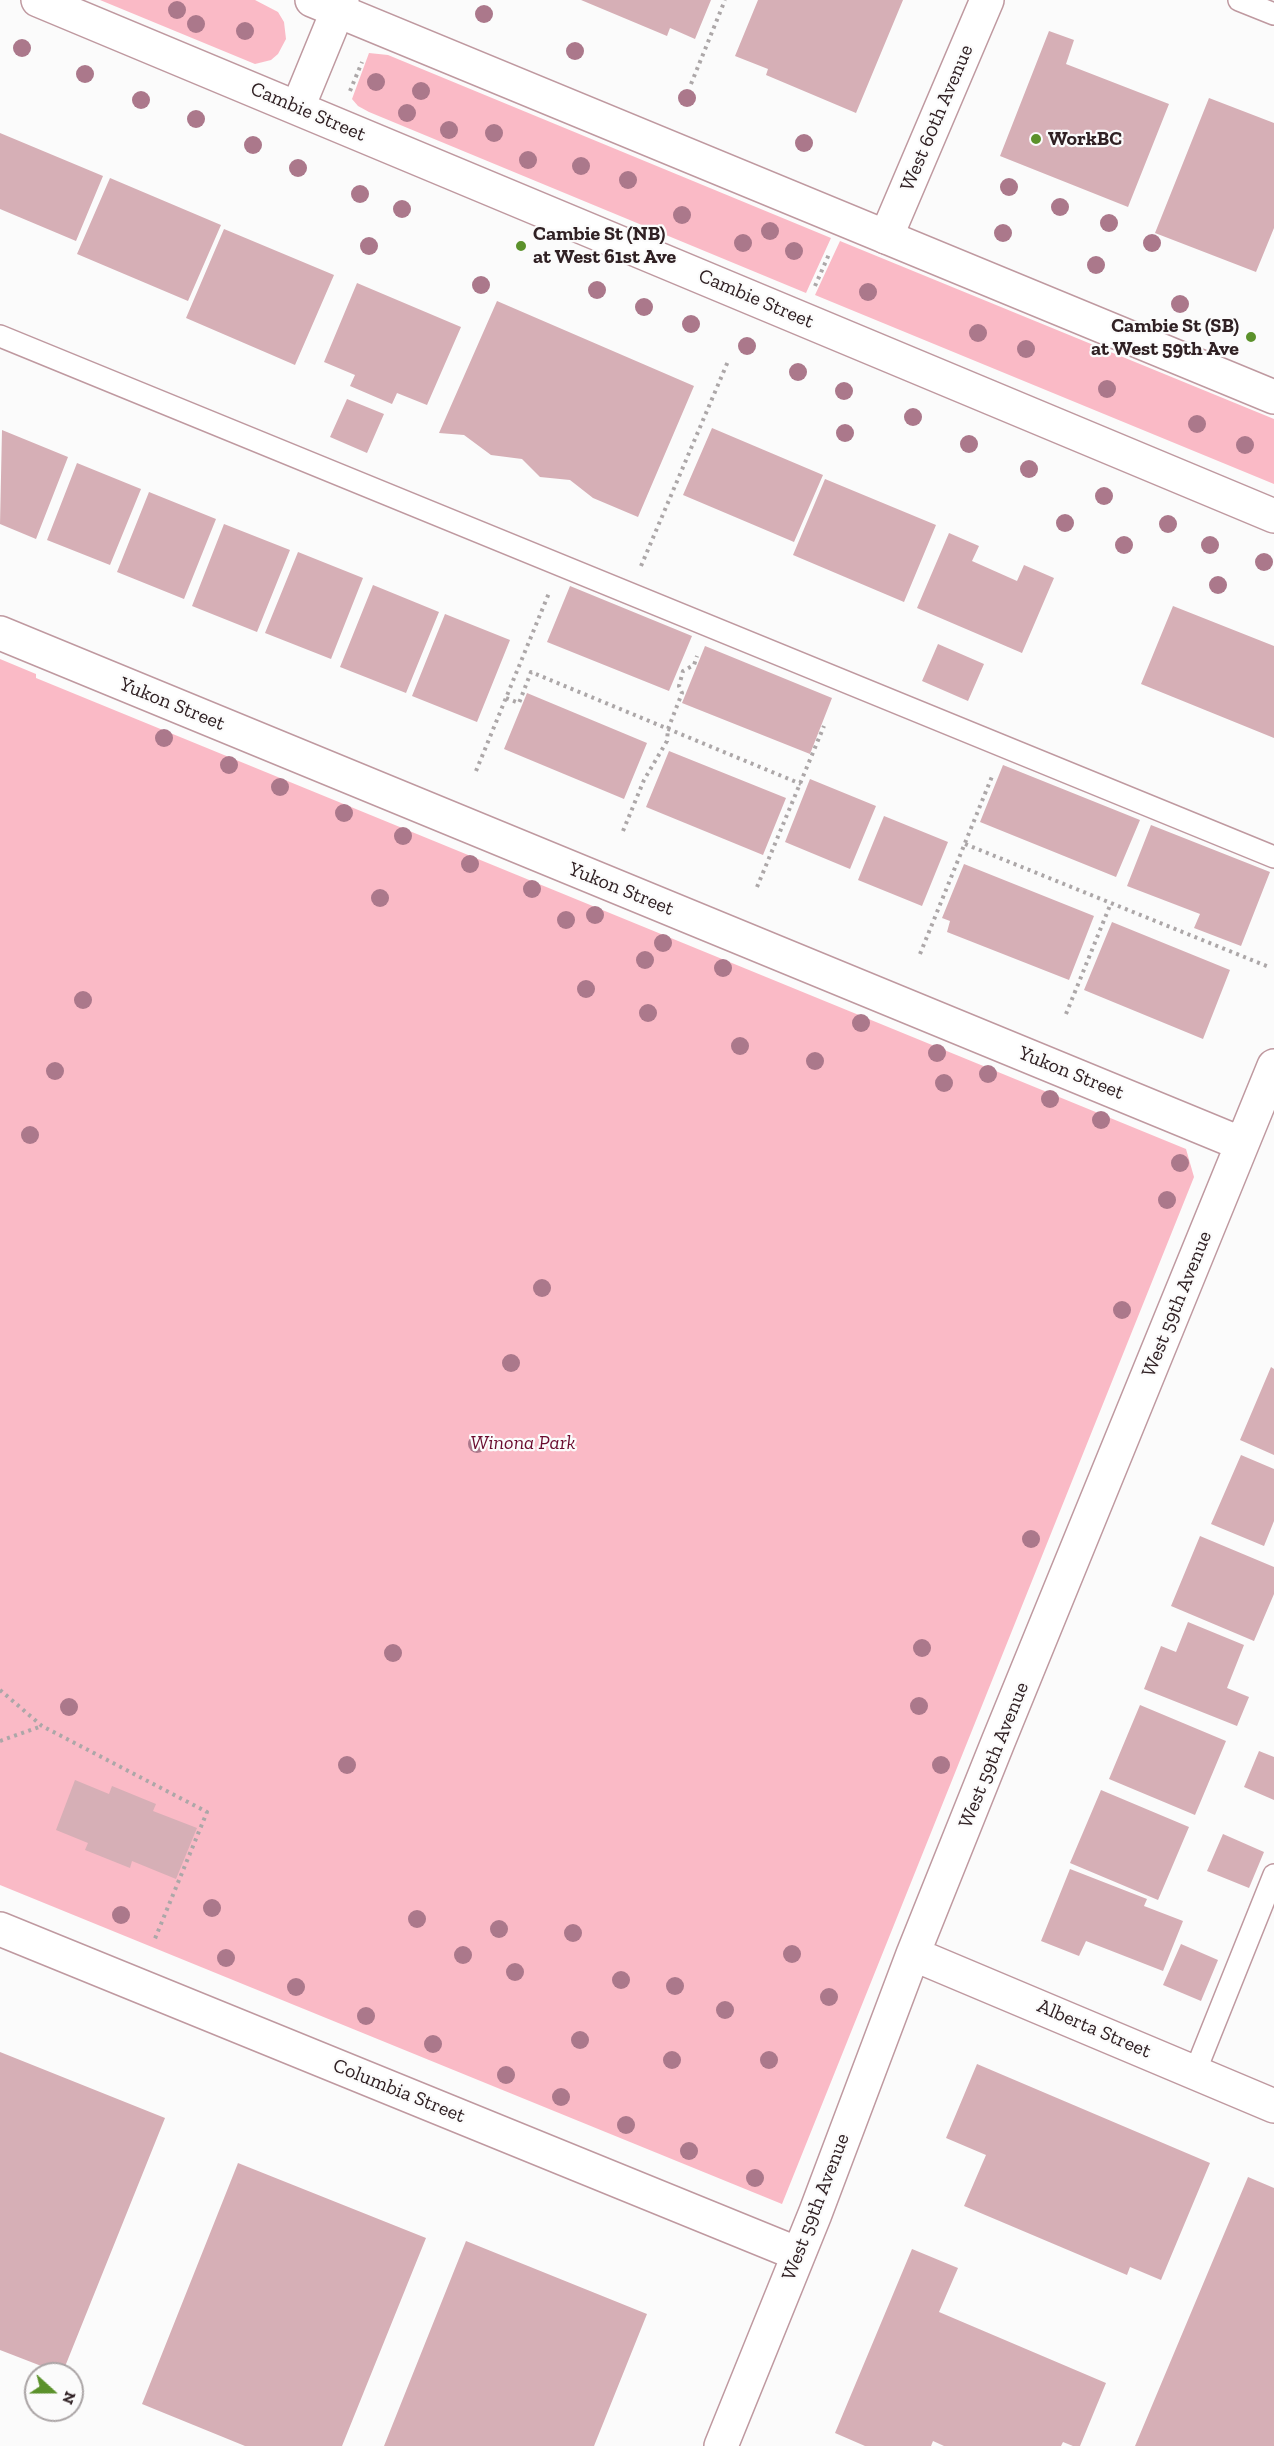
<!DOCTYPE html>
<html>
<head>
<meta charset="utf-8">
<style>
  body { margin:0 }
  #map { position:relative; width:1274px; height:2446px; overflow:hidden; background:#fbfbfb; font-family:"Zilla Slab",serif }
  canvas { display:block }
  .north { position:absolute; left:24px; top:2362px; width:60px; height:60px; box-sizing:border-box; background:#fbfbfb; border:2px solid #aaa4a5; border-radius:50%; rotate:111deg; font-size:16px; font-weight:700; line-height:24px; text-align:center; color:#302124 }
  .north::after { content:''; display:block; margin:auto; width:21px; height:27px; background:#5b912b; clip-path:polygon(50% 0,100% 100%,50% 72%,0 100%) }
</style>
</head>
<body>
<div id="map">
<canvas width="1274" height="2446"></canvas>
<div class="north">N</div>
</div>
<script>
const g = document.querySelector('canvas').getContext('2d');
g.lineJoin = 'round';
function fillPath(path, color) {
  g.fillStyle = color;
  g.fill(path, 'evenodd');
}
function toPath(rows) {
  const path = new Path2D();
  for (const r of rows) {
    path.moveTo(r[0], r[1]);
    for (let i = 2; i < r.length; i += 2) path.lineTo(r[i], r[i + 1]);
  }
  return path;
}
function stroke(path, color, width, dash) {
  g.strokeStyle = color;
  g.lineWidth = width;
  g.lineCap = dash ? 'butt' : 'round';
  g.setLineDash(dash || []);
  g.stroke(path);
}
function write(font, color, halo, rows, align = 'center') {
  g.font = font + ' "Zilla Slab",serif';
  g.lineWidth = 4.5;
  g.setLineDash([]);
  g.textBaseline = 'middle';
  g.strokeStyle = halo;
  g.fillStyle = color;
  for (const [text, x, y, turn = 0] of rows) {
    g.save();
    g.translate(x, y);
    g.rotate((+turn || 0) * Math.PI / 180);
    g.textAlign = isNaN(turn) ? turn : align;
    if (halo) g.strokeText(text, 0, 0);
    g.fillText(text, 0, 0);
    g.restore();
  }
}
const green = toPath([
  [100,0,255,0,278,12,284,22,286,39,278,54,271,60,255,64],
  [369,53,388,55,831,238,806,293,369,112,358,106,352,99],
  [840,241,1274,419,1274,484,815,295],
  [0,659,36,674,36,678,1186,1149,1194,1177,782,2204,0,1885]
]);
const building = toPath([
  [581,0,711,0,695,39,670,28,667,36],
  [758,0,903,0,856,113,766,75,768,69,735,56],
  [1049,31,1074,40,1066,64,1169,104,1128,207,1000,156],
  [1209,98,1274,123,1274,228,1256,272,1155,233],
  [0,133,103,176,76,241,0,209],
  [110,178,221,225,188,301,77,254],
  [224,229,334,275,295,365,186,318],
  [357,283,461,327,427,405,397,393,392,404,350,386,355,375,324,362],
  [497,301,694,386,638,517,593,498,570,480,540,477,522,459,491,455,464,435,439,433],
  [347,399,384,414,367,453,330,437],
  [712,428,823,475,794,542,683,495],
  [2,430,68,457,36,539,0,524],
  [77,463,141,489,110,565,47,540],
  [825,479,936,525,904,602,793,555],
  [149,492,216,519,184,599,117,572],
  [224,524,290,550,257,632,192,606],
  [949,533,979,546,972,561,1017,581,1024,565,1054,578,1022,653,917,608],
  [298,552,363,578,331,659,265,633],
  [373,585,439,612,406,693,340,667],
  [570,586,692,636,669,691,547,642],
  [1173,606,1274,646,1274,738,1141,684],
  [445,614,510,640,477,722,412,696],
  [938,644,984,664,968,701,922,681],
  [705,646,832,698,810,754,682,703],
  [527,693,647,743,624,799,504,749],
  [669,751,786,798,763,855,646,807],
  [1003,765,1140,820,1116,877,980,822],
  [810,779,876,806,850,869,785,842],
  [884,816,948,842,922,906,858,880],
  [1151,825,1270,872,1241,946,1194,928,1200,914,1127,886],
  [964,864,1094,916,1069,980,947,932,950,921,942,918],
  [1112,922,1230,970,1203,1039,1084,990],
  [1271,1367,1274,1369,1274,1455,1240,1440],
  [1241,1455,1274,1469,1274,1521,1264,1546,1211,1524],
  [1200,1536,1274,1567,1274,1594,1254,1641,1171,1606],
  [1188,1622,1244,1645,1227,1688,1249,1697,1237,1726,1144,1689,1161,1646,1176,1652],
  [1140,1705,1226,1741,1195,1815,1109,1779],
  [1259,1751,1274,1757,1274,1800,1244,1787],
  [75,1780,109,1794,112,1786,156,1804,153,1811,197,1828,176,1879,132,1861,130,1868,85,1850,88,1843,56,1830],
  [1101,1790,1189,1827,1158,1900,1070,1863],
  [1223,1834,1264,1852,1249,1888,1207,1871],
  [1070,1869,1147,1899,1144,1906,1183,1921,1163,1971,1086,1941,1079,1956,1041,1941],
  [1181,1944,1218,1960,1201,2001,1163,1985],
  [0,2052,165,2118,62,2374,0,2350],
  [977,2064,1210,2163,1161,2280,1130,2267,1127,2275,964,2206,986,2155,946,2138],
  [238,2163,426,2238,342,2446,245,2446,142,2404],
  [1248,2177,1274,2188,1274,2446,1135,2446],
  [466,2241,647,2314,594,2446,384,2446],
  [912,2249,958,2268,939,2312,1106,2383,1080,2446,1073,2446,1063,2442,1061,2446,944,2446,933,2441,931,2446,865,2446,835,2433]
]);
const path = toPath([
  [691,84,725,0],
  [350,91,362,62],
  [815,286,830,252],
  [641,566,729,359],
  [506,698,519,703,531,672,801,784],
  [476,771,549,593],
  [623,831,644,780,667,741,668,729,682,693,679,686,683,671,694,665,697,656],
  [965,844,1269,967],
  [757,887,824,726],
  [920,954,993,774],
  [1066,1014,1111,903],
  [0,1690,42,1726,207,1812,154,1941],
  [0,1741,42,1726]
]);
const lane = toPath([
  [1239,0,1274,14],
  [0,336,1274,857],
  [1195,2072,1274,1875]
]);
const street = toPath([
  [298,107,342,0],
  [886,237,987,0],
  [0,633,1242,1144],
  [0,1929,798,2254],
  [913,1954,1274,2106],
  [721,2446,815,2214,913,1954,998,1742,1274,1066]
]);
const secondary = toPath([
  [38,0,1274,516],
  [312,0,1274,397]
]);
const trees = [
  [177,10],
  [484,14],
  [196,24],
  [245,31],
  [22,48],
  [575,51],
  [85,74],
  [376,82],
  [421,91],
  [687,98],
  [141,100],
  [407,113],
  [196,119],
  [449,130],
  [494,133],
  [804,143],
  [253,145],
  [528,160],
  [581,166],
  [298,168],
  [628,180],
  [1009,187],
  [360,194],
  [1060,207],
  [402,209],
  [682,215],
  [1109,223],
  [770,231],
  [1003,233],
  [743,243],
  [1152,243],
  [369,246],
  [794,251],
  [1096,265],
  [481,285],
  [597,290],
  [868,292],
  [1180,304],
  [644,307],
  [691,324],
  [978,333],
  [747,346],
  [1026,349],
  [798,372],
  [1107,389],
  [844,391],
  [913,417],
  [1197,424],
  [845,433],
  [969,444],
  [1245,445],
  [1029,469],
  [1104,496],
  [1065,523],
  [1168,524],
  [1124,545],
  [1210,545],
  [1264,562],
  [1218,585],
  [164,738],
  [229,765],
  [280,787],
  [344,813],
  [403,836],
  [470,864],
  [532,889],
  [380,898],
  [595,915],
  [566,920],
  [663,943],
  [645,960],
  [723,968],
  [586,989],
  [83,1000],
  [648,1013],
  [861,1023],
  [740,1046],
  [937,1053],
  [815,1061],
  [55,1071],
  [988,1074],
  [944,1083],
  [1050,1099],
  [1101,1120],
  [30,1135],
  [1180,1163],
  [1167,1200],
  [542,1288],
  [1122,1310],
  [511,1363],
  [477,1444],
  [1031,1539],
  [922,1648],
  [393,1653],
  [919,1706],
  [69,1707],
  [347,1765],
  [941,1765],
  [212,1908],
  [121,1915],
  [417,1919],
  [499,1929],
  [573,1933],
  [792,1954],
  [463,1955],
  [226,1958],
  [515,1972],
  [621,1980],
  [675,1986],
  [296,1987],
  [829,1997],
  [725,2010],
  [366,2016],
  [580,2040],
  [433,2044],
  [672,2060],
  [769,2060],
  [506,2075],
  [561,2097],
  [626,2125],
  [689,2151],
  [755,2178]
];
const markers = [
  [1036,139,6,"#5b912b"],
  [521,246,6,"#5b912b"],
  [1251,337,6,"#5b912b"]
];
const streetNames = [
  ["Cambie Street",308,112,23],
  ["West 60th Avenue",937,118,-67],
  ["Cambie Street",756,299,23],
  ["Yukon Street",172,704,22],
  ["Yukon Street",621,889,22],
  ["Yukon Street",1071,1073,22],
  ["West 59th Avenue",1177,1304,-68],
  ["West 59th Avenue",994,1755,-68],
  ["Alberta Street",1094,2029,23],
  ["Columbia Street",399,2091,22],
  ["West 59th Avenue",816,2207,-69]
];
const poiNames = [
  ["WorkBC",1048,139],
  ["Cambie St (NB)",533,234],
  ["at West 61st Ave",533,257],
  ["Cambie St (SB)",1239,326,"right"],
  ["at West 59th Ave",1239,349,"right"]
];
const parkNames = [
  ["Winona Park",523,1443]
];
fillPath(green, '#fabac6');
fillPath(building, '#d6afb6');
stroke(lane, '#bf99a0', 24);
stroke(street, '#bf99a0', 36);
stroke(secondary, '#bf99a0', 36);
stroke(path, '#aca7a8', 4, [3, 4.5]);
stroke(lane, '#fff', 21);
stroke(street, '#fff', 33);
stroke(secondary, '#fff', 33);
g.fillStyle = '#ab788b';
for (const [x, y] of trees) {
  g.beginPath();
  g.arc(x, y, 9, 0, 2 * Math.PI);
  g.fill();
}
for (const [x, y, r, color] of markers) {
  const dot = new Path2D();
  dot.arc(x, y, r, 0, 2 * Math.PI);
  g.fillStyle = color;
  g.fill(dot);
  stroke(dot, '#fbfbfb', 2);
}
write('20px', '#302124', '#fbfbfb', streetNames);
write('bold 20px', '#302124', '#fbfbfb', poiNames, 'left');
write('italic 20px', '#6a0c2f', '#fbfbfb', parkNames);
</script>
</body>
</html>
